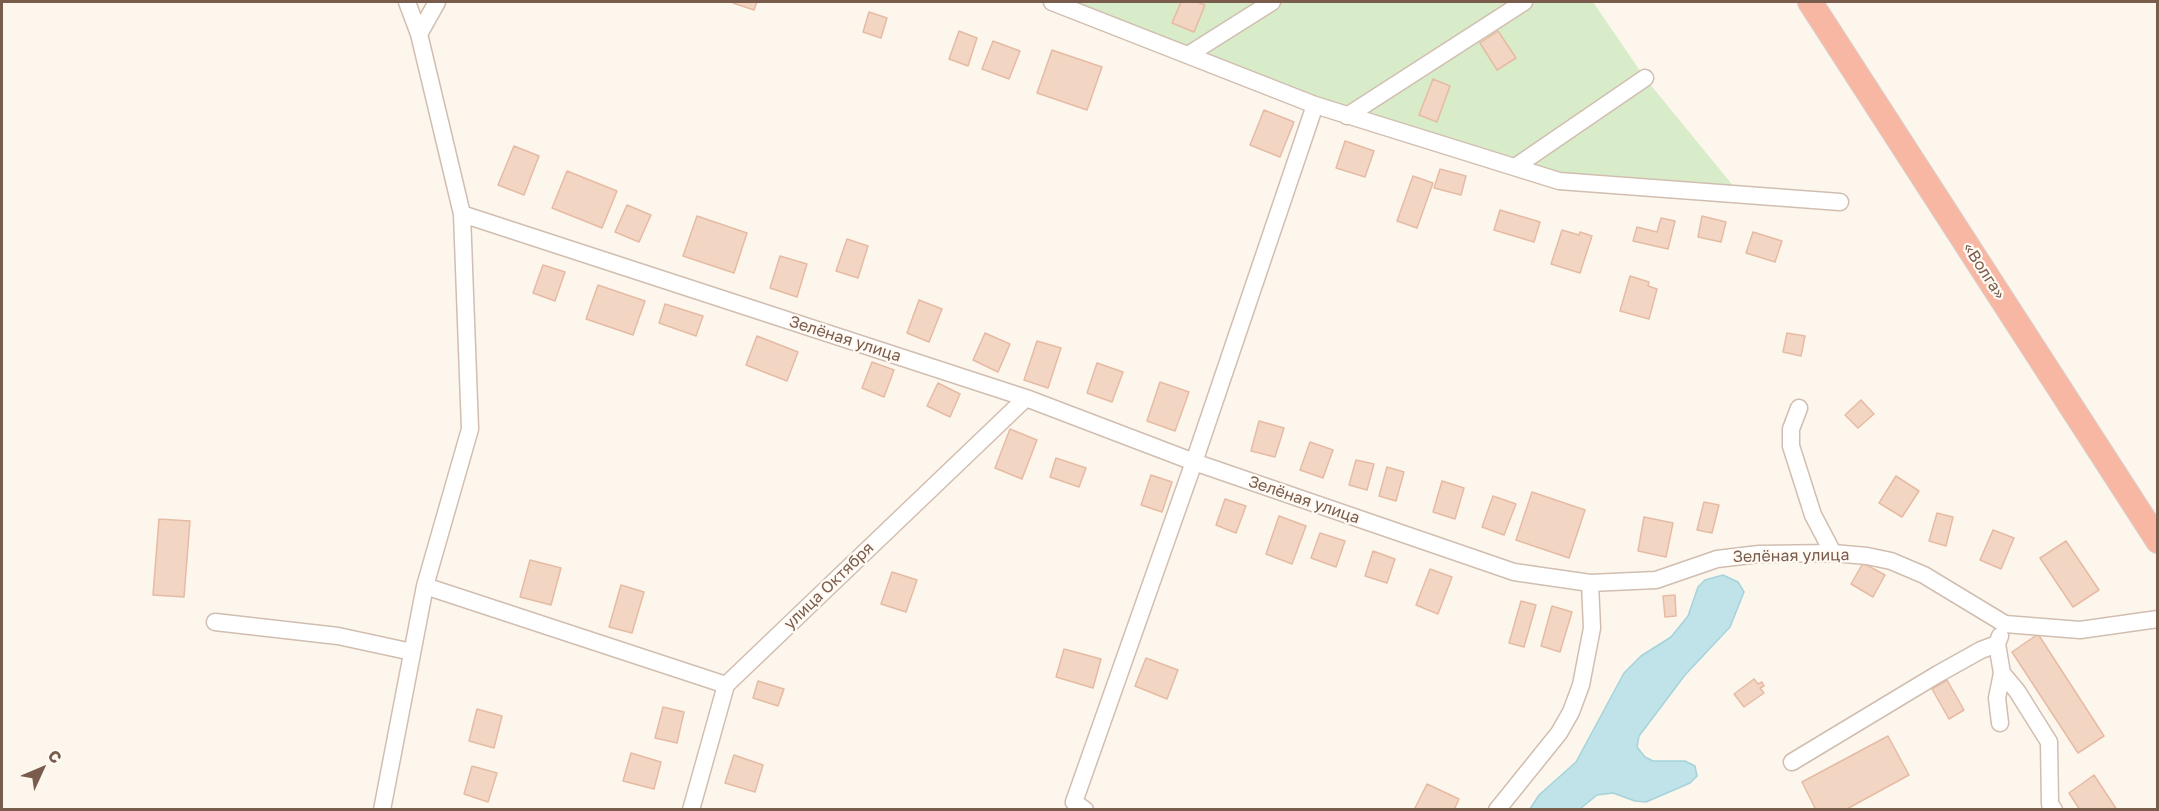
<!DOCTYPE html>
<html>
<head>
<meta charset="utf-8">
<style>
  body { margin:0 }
  #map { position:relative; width:2159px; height:811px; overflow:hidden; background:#fdf6ec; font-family:"Golos Text",sans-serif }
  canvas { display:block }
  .frame { position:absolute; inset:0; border:3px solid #7a5c4d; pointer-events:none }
  .north { position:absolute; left:12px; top:739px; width:60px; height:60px; -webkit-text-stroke:4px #fffaf3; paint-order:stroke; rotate:46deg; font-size:16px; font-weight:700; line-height:24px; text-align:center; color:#7a5c4d }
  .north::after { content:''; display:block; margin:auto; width:21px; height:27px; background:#7a5c4d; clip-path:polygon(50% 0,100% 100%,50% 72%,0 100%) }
</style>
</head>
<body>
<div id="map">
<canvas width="2159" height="811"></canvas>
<div class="frame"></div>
<div class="north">С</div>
</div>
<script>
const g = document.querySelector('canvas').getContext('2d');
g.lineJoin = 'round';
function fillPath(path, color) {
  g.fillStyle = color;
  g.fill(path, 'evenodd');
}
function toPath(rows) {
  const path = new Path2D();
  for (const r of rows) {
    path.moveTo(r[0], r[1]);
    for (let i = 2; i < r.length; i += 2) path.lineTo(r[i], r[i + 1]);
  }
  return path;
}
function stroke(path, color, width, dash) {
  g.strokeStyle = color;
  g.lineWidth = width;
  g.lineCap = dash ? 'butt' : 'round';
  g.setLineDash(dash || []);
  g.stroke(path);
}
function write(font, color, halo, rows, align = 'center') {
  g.font = font + ' "Golos Text",sans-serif';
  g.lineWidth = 4.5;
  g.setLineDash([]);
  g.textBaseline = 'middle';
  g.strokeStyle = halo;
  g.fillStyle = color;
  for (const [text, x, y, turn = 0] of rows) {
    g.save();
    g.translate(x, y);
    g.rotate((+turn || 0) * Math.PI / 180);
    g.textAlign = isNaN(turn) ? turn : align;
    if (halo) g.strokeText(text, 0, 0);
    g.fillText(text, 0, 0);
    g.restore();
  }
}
const green = toPath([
  [1053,2,1593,2,1645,78,1739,193,1559,181,1347,116]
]);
const water = toPath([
  [1723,575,1738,582,1744,592,1730,627,1685,675,1639,736,1637,747,1645,757,1653,761,1685,761,1695,766,1697,776,1690,783,1646,802,1635,801,1613,793,1597,795,1580,809,1530,809,1539,795,1576,762,1624,673,1641,656,1671,637,1688,616,1698,587,1705,580,1723,575]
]);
const building = toPath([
  [733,2,757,2,754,10,733,3,733,2],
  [1181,2,1197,2,1205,5,1194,32,1172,23,1181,2],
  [869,12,887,18,881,38,863,32,869,12],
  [959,31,977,38,968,66,949,59,959,31],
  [1498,31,1516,58,1497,70,1480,43,1498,31],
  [993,41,1020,51,1009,79,982,69,993,41],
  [1052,50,1102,67,1087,110,1037,93,1052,50],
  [1433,79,1450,86,1437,122,1419,115,1433,79],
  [1264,110,1294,122,1280,157,1250,145,1264,110],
  [1345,141,1374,151,1365,177,1336,168,1345,141],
  [514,146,539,156,524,195,498,185,514,146],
  [1440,169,1466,176,1461,195,1434,188,1440,169],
  [567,171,617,191,602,228,552,208,567,171],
  [1413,176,1433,183,1417,228,1397,221,1413,176],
  [627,205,651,215,639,242,615,232,627,205],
  [1500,210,1540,222,1534,242,1494,230,1500,210],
  [697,216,747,233,734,273,683,256,697,216],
  [1702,216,1726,222,1721,242,1698,237,1702,216],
  [1661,218,1675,221,1668,249,1633,241,1637,227,1657,232,1661,218],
  [1562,230,1579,235,1580,232,1592,236,1580,273,1551,264,1562,230],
  [1753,232,1782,241,1775,262,1746,253,1753,232],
  [847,239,868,246,858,278,836,271,847,239],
  [780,256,807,264,797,297,770,288,780,256],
  [543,265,565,272,555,301,533,293,543,265],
  [1630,276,1649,282,1648,286,1657,289,1649,319,1620,311,1630,276],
  [598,285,645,301,633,335,586,319,598,285],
  [919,300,942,309,929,342,907,333,919,300],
  [665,304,703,316,696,336,659,323,665,304],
  [985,333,1010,344,998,372,973,360,985,333],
  [1787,333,1805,336,1801,356,1783,352,1787,333],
  [757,336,798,352,787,381,746,365,757,336],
  [1037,341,1061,348,1048,388,1024,380,1037,341],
  [872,362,894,370,884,397,862,388,872,362],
  [1097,363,1123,372,1112,402,1087,393,1097,363],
  [1160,382,1189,392,1175,431,1147,421,1160,382],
  [938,383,960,394,950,417,927,406,938,383],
  [1861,400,1874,414,1858,428,1845,415,1861,400],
  [1259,421,1284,428,1275,457,1251,451,1259,421],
  [1010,429,1037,440,1022,479,995,468,1010,429],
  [1310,442,1333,450,1323,478,1300,470,1310,442],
  [1056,458,1086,468,1079,487,1050,477,1056,458],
  [1356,460,1374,464,1367,490,1349,485,1356,460],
  [1387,467,1404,472,1396,501,1379,496,1387,467],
  [1151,475,1172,482,1162,512,1141,505,1151,475],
  [1896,476,1919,491,1902,517,1879,503,1896,476],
  [1442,481,1464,488,1455,519,1433,512,1442,481],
  [1532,492,1585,510,1569,558,1516,540,1532,492],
  [1493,496,1516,504,1504,535,1482,527,1493,496],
  [1225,499,1246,506,1236,533,1216,525,1225,499],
  [1704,502,1719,505,1712,533,1697,530,1704,502],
  [1937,513,1953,517,1946,546,1929,541,1937,513],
  [1279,516,1306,526,1292,564,1266,554,1279,516],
  [1644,517,1673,523,1666,557,1638,551,1644,517],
  [159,519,190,521,184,597,153,595,159,519],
  [1993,530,2014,538,2001,569,1980,560,1993,530],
  [1320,533,1345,541,1336,567,1311,558,1320,533],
  [2066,541,2099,590,2073,607,2040,558,2066,541],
  [1373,551,1395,559,1387,583,1365,576,1373,551],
  [530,560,561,568,551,605,520,597,530,560],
  [1863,563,1885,575,1873,597,1851,584,1863,563],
  [1430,569,1452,577,1438,614,1416,605,1430,569],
  [892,572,917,580,906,612,881,604,892,572],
  [621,585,644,592,632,633,609,627,621,585],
  [1675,595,1676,616,1665,617,1663,596,1675,595],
  [1521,601,1536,605,1524,647,1509,643,1521,601],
  [1552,606,1572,612,1560,652,1541,646,1552,606],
  [2038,634,2104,736,2078,753,2012,652,2038,634],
  [1064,649,1101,659,1093,688,1056,677,1064,649],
  [1146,658,1178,670,1167,699,1135,686,1146,658],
  [1754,679,1758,684,1762,682,1764,686,1760,688,1764,693,1744,707,1734,694,1754,679],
  [1947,680,1964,710,1949,719,1932,689,1947,680],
  [758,681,784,689,778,706,753,698,758,681],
  [663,707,684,712,677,743,655,738,663,707],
  [477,709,502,716,494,748,469,741,477,709],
  [1888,736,1909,775,1845,810,1816,810,1802,782,1888,736],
  [631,753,661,762,654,789,623,781,631,753],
  [734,755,763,765,755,792,725,783,734,755],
  [472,766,497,773,488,802,464,794,472,766],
  [2094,775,2117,810,2080,810,2069,793,2094,775],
  [1427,784,1459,799,1454,810,1414,810,1427,784]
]);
const minor = toPath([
  [1052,2,1315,105,1559,181,1840,202],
  [419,34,437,2],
  [1188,55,1272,2],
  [1347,116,1524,2],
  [1515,167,1645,78],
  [462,214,1026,398,1194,462,1514,572,1590,583,1656,580,1717,559,1759,554,1833,553,1867,556,1891,561,1924,575,2005,624,2080,630,2158,619],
  [1799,408,1791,429,1791,446,1813,515,1833,553],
  [425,586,726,685],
  [215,622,338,636,412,652],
  [2000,636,1997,644,2002,673,2017,691,2049,742,2050,804,2054,810],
  [2000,723,1997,698,2002,673],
  [1792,762,1938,674,1981,650,1997,644],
  [382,810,425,586,470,429,462,214,419,34,407,2],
  [691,810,726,685,1026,398],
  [1085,810,1074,802,1194,462,1315,105],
  [1497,810,1559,733,1571,712,1581,685,1592,628,1590,583]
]);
const highway = toPath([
  [1810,2,2158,541]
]);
const streetNames = [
  ["«Волга»",1984,271,57],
  ["Зелёная улица",845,339,18],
  ["Зелёная улица",1304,500,19],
  ["Зелёная улица",1791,556,-1],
  ["улица Октября",829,586,-44]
];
fillPath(green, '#d8ecc9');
fillPath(water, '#bfe3e8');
stroke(water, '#a5d3da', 1.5);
fillPath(building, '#f3d5c3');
stroke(building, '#e6bba3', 1.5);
stroke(minor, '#d1beb0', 19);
stroke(highway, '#dad1cd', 26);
stroke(minor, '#fff', 16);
stroke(highway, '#f7b7a3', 24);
write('16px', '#7a5c4d', '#fffaf3', streetNames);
</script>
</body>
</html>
